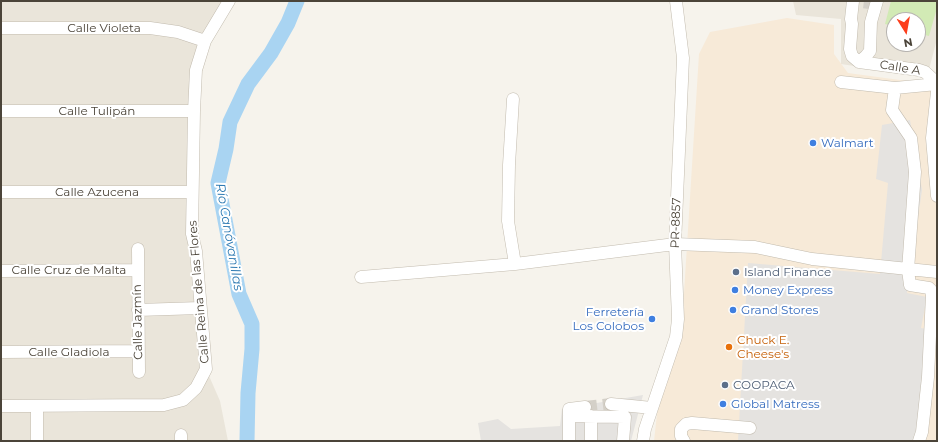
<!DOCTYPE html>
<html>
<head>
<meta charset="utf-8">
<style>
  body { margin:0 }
  #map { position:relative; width:938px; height:442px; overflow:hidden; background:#f6f3ec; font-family:Montserrat,sans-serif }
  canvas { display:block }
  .frame { position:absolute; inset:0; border:2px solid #4b4439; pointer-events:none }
  .north { position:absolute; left:886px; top:12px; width:40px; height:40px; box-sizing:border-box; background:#fff; border:1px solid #b7b4b0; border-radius:50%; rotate:169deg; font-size:11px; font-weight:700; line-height:16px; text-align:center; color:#4b4439 }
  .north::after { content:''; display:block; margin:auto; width:14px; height:18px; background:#fc3f1d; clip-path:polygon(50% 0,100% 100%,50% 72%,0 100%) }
</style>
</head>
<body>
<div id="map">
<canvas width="938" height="442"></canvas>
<div class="frame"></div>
<div class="north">N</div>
</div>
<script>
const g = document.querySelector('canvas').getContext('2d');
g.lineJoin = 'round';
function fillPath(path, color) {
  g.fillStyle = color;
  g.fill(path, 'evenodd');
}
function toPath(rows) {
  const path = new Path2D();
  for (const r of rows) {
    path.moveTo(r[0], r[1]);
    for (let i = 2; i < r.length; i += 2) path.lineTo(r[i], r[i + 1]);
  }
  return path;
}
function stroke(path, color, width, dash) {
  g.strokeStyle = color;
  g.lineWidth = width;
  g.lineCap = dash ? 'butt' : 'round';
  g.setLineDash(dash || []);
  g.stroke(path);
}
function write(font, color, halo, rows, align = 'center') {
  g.font = font + ' Montserrat,sans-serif';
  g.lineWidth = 4;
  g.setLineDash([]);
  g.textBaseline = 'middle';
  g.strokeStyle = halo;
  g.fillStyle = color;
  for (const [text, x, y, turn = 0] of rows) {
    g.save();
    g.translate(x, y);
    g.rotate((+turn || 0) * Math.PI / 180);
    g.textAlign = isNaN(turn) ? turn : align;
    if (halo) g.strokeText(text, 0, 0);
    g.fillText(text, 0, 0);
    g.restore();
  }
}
const residential = toPath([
  [1,1,229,1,196,70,192,192,206,369,220,401,228,441,1,441],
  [793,1,937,1,937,39,927,77,841,64,841,19,796,15],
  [894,20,918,20,918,44,894,44]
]);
const commercial = toPath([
  [787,18,834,25,834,54,848,73,937,85,937,441,654,441,658,405,681,341,699,54,710,32]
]);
const green = toPath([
  [891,1,937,1,937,8,929,36,918,33,918,20,894,20,894,26,885,24]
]);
const parking = toPath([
  [910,120,922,190,907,293,927,297,921,328,937,331,927,436,924,441,738,441,748,263,880,274,888,183,876,179,882,125],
  [643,395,631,441,481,441,478,423,498,419,511,429,560,426,562,409]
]);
const river = toPath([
  [247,441,248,393,252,349,252,324,239,294,218,183,226,149,230,122,248,84,271,53,288,23,297,1]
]);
const minorTunnel = toPath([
  [869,9,870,1],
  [585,407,611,404]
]);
const minor = toPath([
  [853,1,851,19,852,24,850,49,852,56,859,62],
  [1,28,150,28,178,32,205,41],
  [859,62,919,70,925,72,937,83],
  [859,62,866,56,870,51,871,22,877,1],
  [841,82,895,88,937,84],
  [895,88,892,110,911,138,915,172,908,270,910,285,929,288,931,290,932,295,928,377,922,432,919,441],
  [937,92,932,138,937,196],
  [513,99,509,165,508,221,515,264],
  [1,111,194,111],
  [1,192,192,192],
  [138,249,139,372],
  [1,271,137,270],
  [361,277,515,264,675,244,755,247,812,259,937,272],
  [138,310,200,308],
  [1,352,138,351],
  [611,404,652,408],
  [1,406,164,405,183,400,196,388,206,369,196,251,192,234,194,111,196,70,205,41,229,1],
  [37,406,37,441],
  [569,415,569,409,585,407],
  [181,441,181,435],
  [569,441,569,416,625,417,623,441],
  [591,441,591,416],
  [643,441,645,429,676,337,678,319,675,244,683,58,676,1],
  [684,441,681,436,681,429,686,424,692,423,750,428]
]);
const markers = [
  [813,143,4,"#3f7fe0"],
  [736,272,4,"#5c6f8a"],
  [735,290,4,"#3f7fe0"],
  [733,310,4,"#3f7fe0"],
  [652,319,4,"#3f7fe0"],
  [729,347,4,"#e8710a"],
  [725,385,4,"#5c6f8a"],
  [723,404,4,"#3f7fe0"]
];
const streetNames = [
  ["Calle Violeta",104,28],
  ["Calle A",900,68,9],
  ["Calle Tulipán",97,111],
  ["Calle Azucena",97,192],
  ["PR-8857",676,223,-88],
  ["Calle Cruz de Malta",69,270],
  ["Calle Reina de las Flores",199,292,-95],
  ["Calle Jazmín",138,322,-91],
  ["Calle Gladiola",69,352]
];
const shopNames = [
  ["Walmart",821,143],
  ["Money Express",743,290],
  ["Grand Stores",741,310],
  ["Ferretería",644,312,"right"],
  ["Los Colobos",644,326,"right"],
  ["Global Matress",731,404]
];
const serviceNames = [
  ["Island Finance",744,272],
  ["COOPACA",733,385]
];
const foodNames = [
  ["Chuck E.",737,340],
  ["Cheese's",737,354]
];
const waterNames = [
  ["Río Canóvanillas",229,237,80]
];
fillPath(residential, '#eae5da');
fillPath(commercial, '#f7ead8');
fillPath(green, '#d2eab5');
fillPath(parking, '#e5e3e0');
stroke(river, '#a9d4f2', 15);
stroke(minorTunnel, '#d4d0c8', 12, [12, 6]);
stroke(minor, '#c2bbae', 13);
stroke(minor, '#fff', 12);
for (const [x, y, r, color] of markers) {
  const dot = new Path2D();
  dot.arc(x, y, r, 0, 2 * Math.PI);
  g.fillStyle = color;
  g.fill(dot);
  stroke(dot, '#fff', 1.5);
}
write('12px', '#4b4439', '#fff', streetNames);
write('12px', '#366cbe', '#fff', shopNames, 'left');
write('12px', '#4e5e75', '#fff', serviceNames, 'left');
write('12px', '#c56008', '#fff', foodNames, 'left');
write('italic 13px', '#2e7ab2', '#fff', waterNames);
</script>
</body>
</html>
